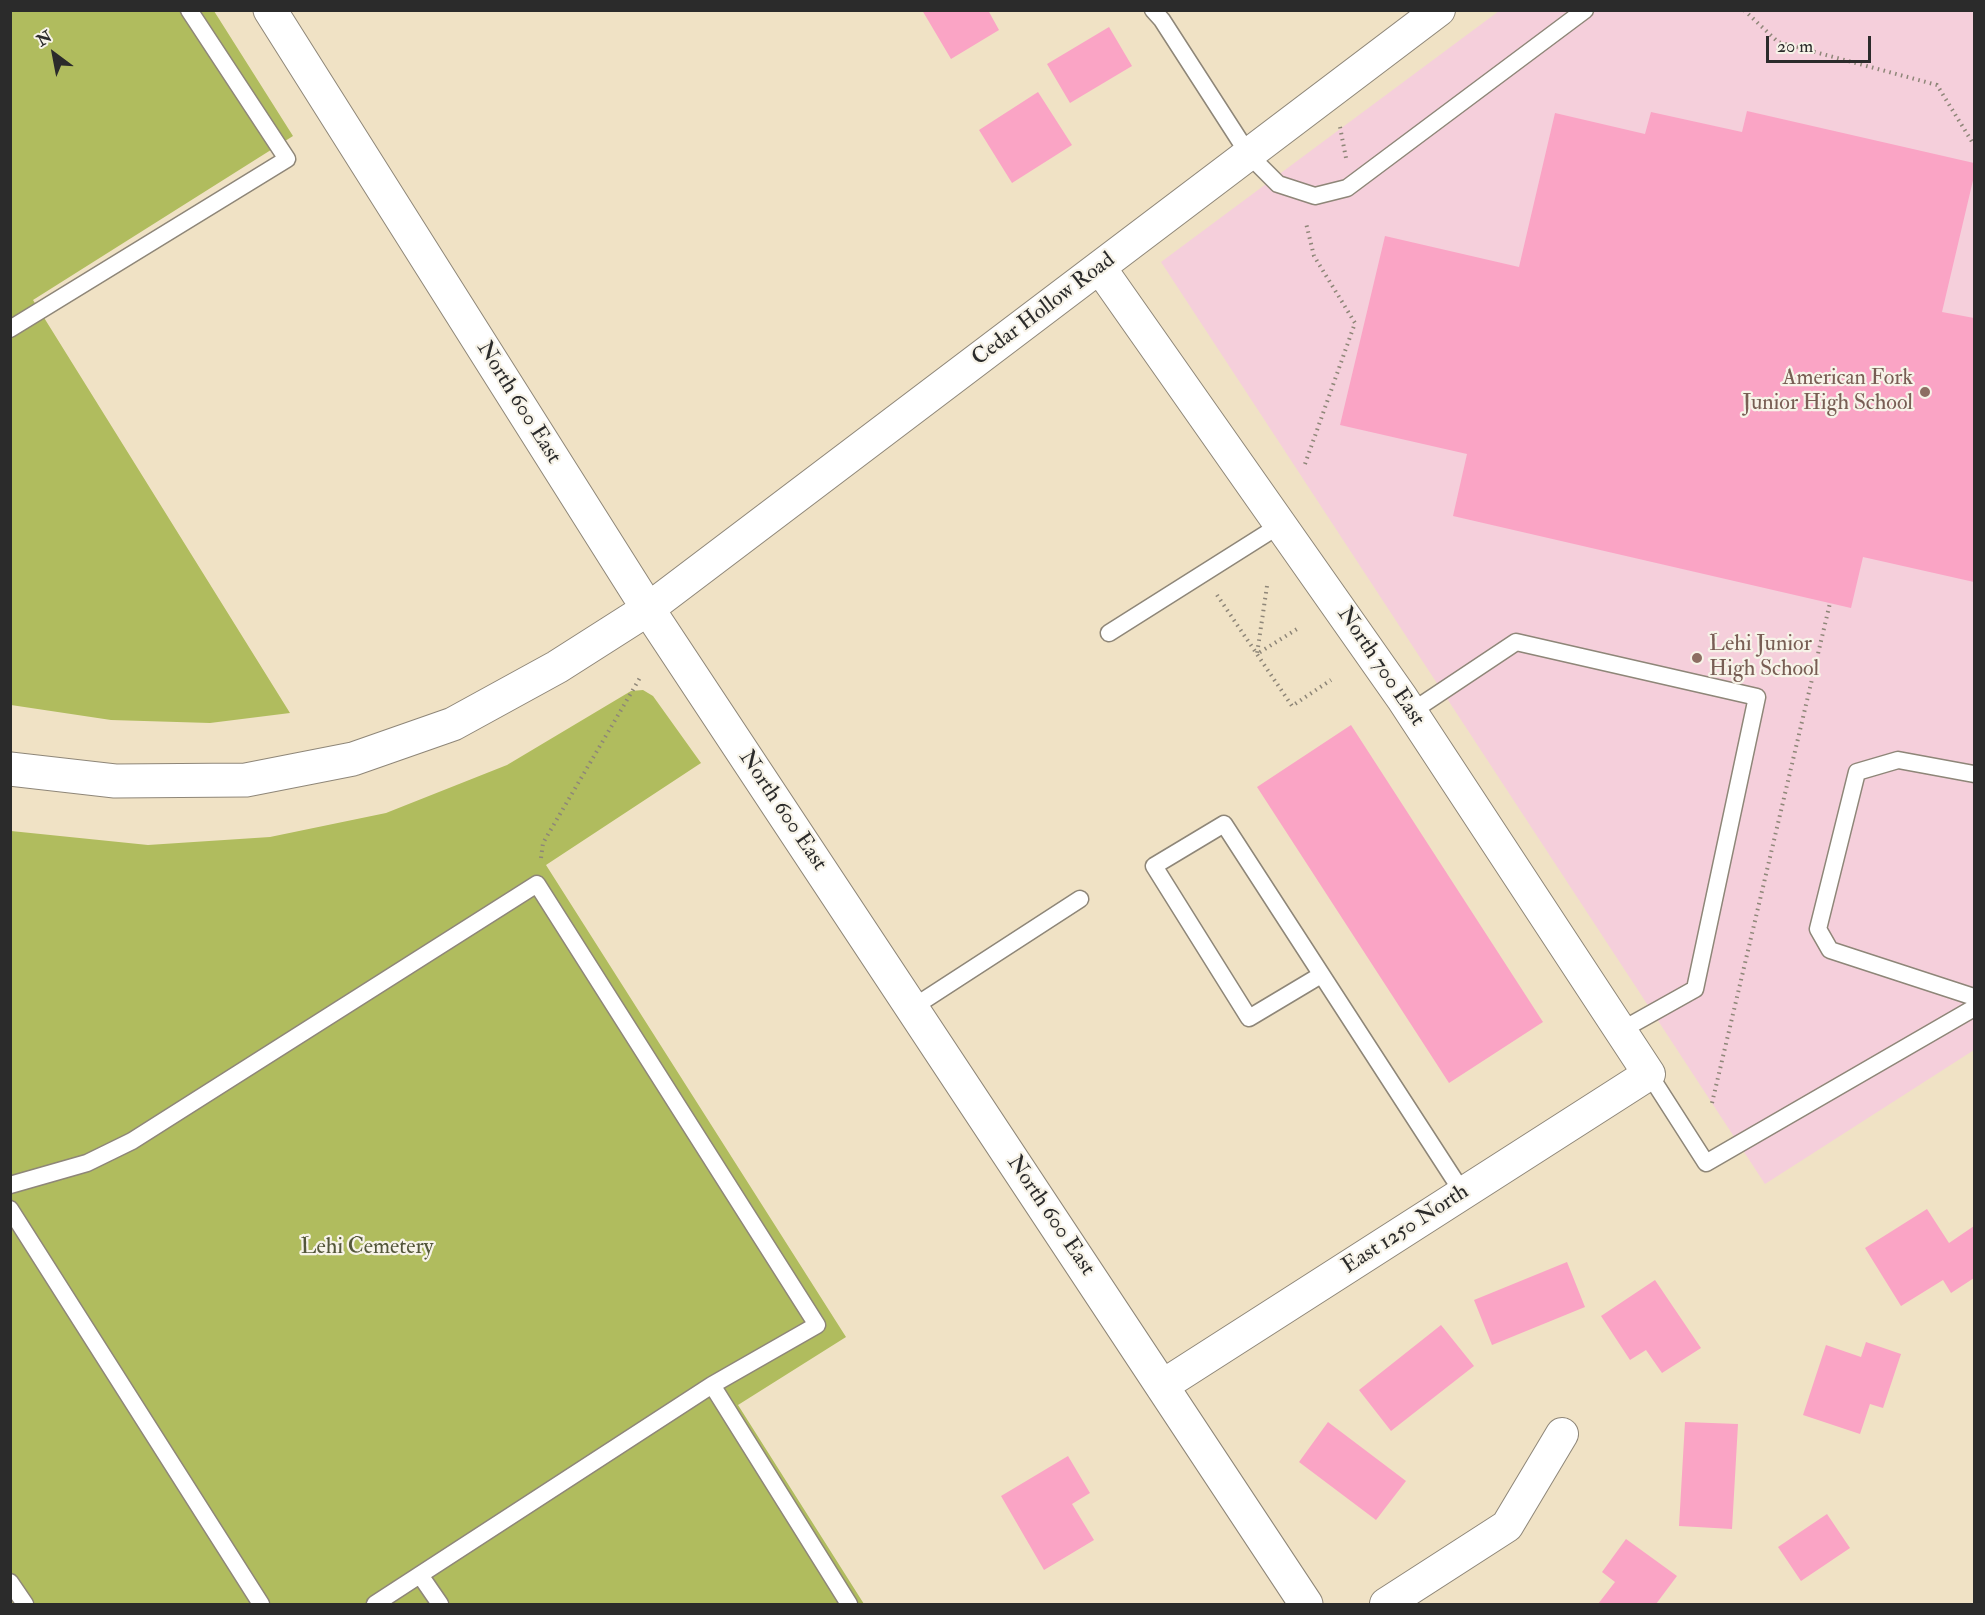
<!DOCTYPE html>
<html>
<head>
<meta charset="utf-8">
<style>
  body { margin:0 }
  #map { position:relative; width:1985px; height:1615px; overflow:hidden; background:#f0e2c5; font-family:"IM FELL Double Pica",serif }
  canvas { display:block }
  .frame { position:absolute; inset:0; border:12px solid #2b2b2b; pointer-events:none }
  .north { position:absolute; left:24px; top:24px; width:60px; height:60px; -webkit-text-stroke:4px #f7f3e8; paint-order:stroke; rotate:328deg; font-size:16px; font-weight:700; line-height:24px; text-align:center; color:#2b2b2b }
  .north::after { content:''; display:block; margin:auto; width:21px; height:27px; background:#2b2b2b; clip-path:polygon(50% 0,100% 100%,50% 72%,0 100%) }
  .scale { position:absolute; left:1766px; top:36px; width:105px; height:27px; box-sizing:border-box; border:3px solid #2b2b2b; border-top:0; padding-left:8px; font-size:18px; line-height:21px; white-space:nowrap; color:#2b2b2b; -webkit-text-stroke:4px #f7f3e8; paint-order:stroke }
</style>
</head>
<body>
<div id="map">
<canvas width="1985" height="1615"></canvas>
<div class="frame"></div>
<div class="north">N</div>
<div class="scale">20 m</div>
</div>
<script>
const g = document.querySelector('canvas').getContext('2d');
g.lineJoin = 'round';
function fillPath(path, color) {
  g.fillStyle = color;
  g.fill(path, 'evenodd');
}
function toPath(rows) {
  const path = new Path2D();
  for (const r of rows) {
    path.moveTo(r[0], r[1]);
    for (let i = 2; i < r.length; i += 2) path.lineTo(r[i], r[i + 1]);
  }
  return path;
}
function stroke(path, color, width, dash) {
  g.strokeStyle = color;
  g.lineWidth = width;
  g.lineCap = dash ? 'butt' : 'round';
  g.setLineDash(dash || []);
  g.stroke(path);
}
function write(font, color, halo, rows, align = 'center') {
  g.font = font + ' "IM FELL Double Pica",serif';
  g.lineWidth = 4.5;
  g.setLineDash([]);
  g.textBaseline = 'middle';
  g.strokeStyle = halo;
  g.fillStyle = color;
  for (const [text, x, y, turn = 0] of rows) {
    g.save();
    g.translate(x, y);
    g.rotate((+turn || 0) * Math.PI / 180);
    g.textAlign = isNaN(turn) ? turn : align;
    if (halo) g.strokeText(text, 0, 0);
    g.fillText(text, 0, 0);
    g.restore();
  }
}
const built = toPath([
  [1499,11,1974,11,1974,1050,1765,1184,1161,262]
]);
const green = toPath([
  [10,11,214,11,293,136,33,300,290,713,210,723,111,720,11,705],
  [643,690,653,696,701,763,546,865,846,1337,738,1405,864,1604,11,1604,11,831,148,845,270,837,386,813,507,765,631,691]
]);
const building = toPath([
  [922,10,988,10,999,30,951,59],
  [1109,27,1132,66,1070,103,1047,64],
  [1038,92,1072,145,1012,183,979,130],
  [1747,111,1974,163,1974,176,1942,312,1974,318,1974,582,1863,557,1851,608,1453,516,1467,454,1340,425,1385,236,1519,267,1555,113,1645,134,1651,112,1742,132],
  [1351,725,1543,1022,1449,1083,1257,787],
  [1927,1209,1949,1243,1974,1226,1974,1278,1951,1293,1943,1280,1901,1306,1865,1248],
  [1567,1262,1585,1307,1492,1345,1474,1300],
  [1655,1280,1701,1348,1662,1373,1646,1350,1630,1360,1601,1316],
  [1441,1325,1474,1366,1391,1431,1359,1390],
  [1866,1342,1901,1354,1883,1408,1870,1404,1860,1434,1803,1415,1826,1345,1861,1357],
  [1328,1422,1406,1481,1376,1520,1299,1462],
  [1685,1422,1738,1424,1732,1529,1679,1526],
  [1068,1456,1090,1493,1072,1504,1094,1540,1044,1570,1001,1496],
  [1827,1514,1850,1548,1801,1581,1778,1547],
  [1626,1539,1677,1576,1656,1604,1598,1604,1615,1582,1602,1572]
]);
const path = toPath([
  [1744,10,1778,42,1937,85,1974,145],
  [1340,127,1346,158],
  [1305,464,1355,323,1314,256,1306,223],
  [1267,586,1257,654,1297,629],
  [1217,595,1292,706,1331,680],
  [541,858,543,843,641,676],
  [1712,1103,1830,603]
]);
const service = toPath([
  [1153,10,1162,20,1249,155,1278,184,1315,196,1347,188,1585,10],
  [10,329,287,159,189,10],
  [1109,633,1280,525],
  [1411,712,1516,642,1757,697,1695,989,1620,1031],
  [1974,774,1898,760,1857,772,1818,929,1830,950,1974,997],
  [1321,975,1249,1018,1154,866,1224,824,1463,1193],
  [912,1008,1080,899],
  [1649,1074,1706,1163,1974,1008],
  [10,1185,87,1163,132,1141,537,884,817,1325,712,1385,375,1604],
  [10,1209,261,1604],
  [712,1385,849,1604],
  [420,1575,440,1604],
  [10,1582,25,1604]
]);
const minor = toPath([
  [1100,268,1402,698,1649,1074,1162,1386],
  [648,609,1439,10],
  [1386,1604,1507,1526,1562,1434]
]);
const tertiary = toPath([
  [270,10,648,609,1306,1604],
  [10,769,115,781,246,780,353,759,453,724,557,667,648,609]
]);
const markers = [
  [1925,392,6,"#8d6e63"],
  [1697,658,6,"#8d6e63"]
];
const streetNames = [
  ["Cedar Hollow Road",1044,310,-37],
  ["North 600 East",518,403,58],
  ["North 700 East",1380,667,56],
  ["North 600 East",782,811,56],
  ["North 600 East",1050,1216,56],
  ["East 1250 North",1406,1230,-33]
];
const educationNames = [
  ["American Fork",1913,379],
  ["Junior High School",1913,404],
  ["Lehi Junior",1709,645,"left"],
  ["High School",1709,670,"left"]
];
const parkNames = [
  ["Lehi Cemetery",367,1248]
];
fillPath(built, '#f5cfdb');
fillPath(green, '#b0bc5e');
fillPath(building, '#faa4c5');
stroke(service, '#8e8678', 19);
stroke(minor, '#8e8678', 34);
stroke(tertiary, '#8e8678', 35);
stroke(path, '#8e8678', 4, [1.5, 4.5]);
stroke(service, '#fff', 16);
stroke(minor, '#fff', 32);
stroke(tertiary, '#fff', 33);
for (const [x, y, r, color] of markers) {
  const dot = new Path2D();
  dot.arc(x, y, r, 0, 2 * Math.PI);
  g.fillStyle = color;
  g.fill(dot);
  stroke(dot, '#f7f3e8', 2);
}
write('22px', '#2b2b2b', '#f7f3e8', streetNames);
write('22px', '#785e54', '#f7f3e8', educationNames, 'right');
write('22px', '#53563a', '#f7f3e8', parkNames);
</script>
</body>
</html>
